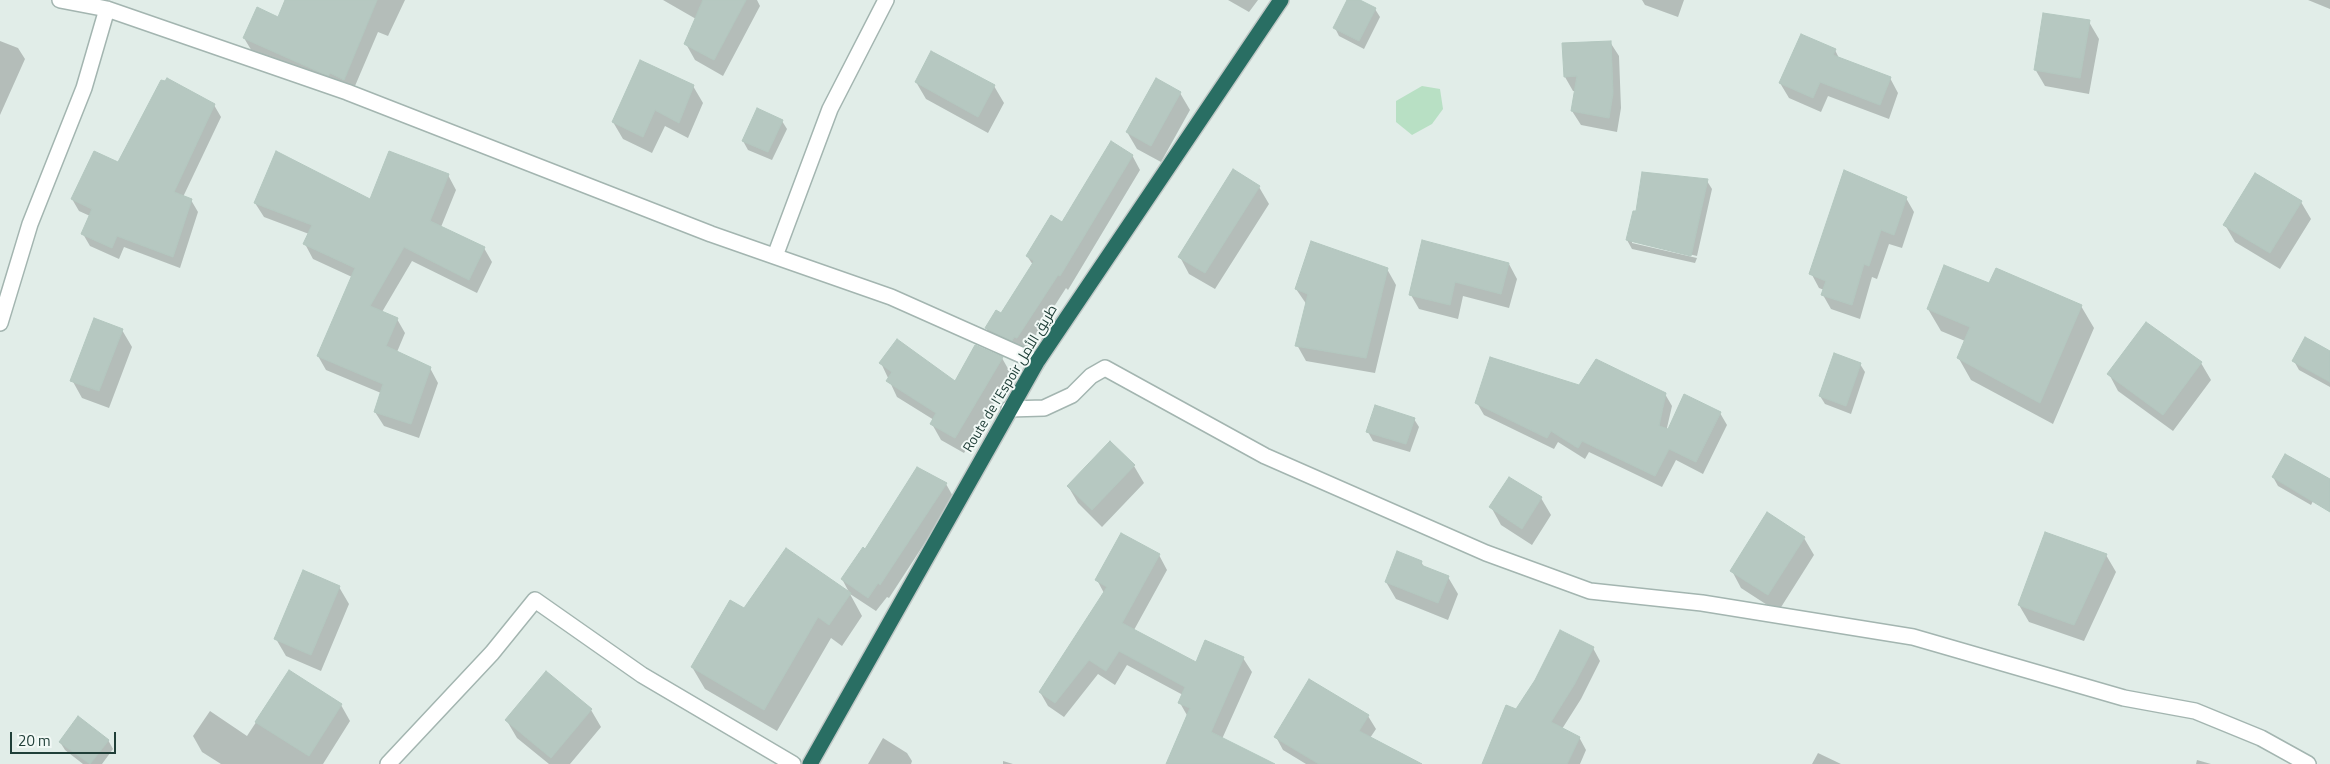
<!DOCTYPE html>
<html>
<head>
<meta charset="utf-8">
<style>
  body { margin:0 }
  #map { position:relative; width:2330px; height:764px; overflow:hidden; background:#e1ede8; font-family:"Titillium Web",sans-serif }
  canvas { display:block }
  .scale { position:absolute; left:10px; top:732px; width:106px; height:22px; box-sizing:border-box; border:2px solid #203f38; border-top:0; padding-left:6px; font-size:15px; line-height:18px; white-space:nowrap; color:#203f38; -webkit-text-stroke:4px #f2f9f6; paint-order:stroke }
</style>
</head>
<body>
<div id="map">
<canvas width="2330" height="764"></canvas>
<div class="scale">20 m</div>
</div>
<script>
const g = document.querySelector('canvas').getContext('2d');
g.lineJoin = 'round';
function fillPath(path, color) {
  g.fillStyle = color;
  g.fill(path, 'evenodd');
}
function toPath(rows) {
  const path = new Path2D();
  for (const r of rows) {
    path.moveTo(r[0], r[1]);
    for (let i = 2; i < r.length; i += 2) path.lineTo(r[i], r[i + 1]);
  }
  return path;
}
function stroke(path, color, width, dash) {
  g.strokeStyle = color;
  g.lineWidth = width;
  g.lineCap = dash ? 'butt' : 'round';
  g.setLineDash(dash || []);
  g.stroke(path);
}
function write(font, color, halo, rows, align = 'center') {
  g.font = font + ' "Titillium Web",Cairo,sans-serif';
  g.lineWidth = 4;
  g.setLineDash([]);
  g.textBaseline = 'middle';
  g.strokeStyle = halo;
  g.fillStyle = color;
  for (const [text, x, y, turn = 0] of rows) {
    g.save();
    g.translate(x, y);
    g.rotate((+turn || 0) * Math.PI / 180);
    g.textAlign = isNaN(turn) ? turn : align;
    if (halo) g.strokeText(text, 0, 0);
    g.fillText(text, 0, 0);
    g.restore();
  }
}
const green = toPath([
  [1422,86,1440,89,1443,109,1432,124,1412,135,1396,122,1396,101]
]);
const shadow = toPath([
  [287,0,405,0,388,36,378,32,352,93,253,53,244,38,279,18],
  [663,0,757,0,760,6,723,76,695,60,686,44,696,19],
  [1228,0,1258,0,1249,12],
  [1348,0,1357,0,1375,9,1380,17,1364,49,1339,36,1335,28],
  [1642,0,1684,0,1678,17,1645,5],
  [2308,0,2330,0,2330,9],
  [2089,22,2099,39,2089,94,2045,86,2035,69],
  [0,41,18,48,25,59,0,115],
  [1610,42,1619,56,1621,108,1617,132,1581,125,1572,111,1576,91,1573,91,1565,77],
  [1835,50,1840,60,1890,78,1898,93,1889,119,1828,96,1821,112,1789,98,1780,83],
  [916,82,994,86,1004,103,988,133,926,99],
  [693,86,703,103,688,138,665,126,652,153,623,139,613,122],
  [1180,93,1190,110,1161,162,1137,149,1127,132],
  [214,105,221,117,183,197,191,200,198,212,180,268,124,247,119,259,90,246,83,234,90,216,79,211,72,199,118,164],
  [782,121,787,129,772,160,748,150,743,141],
  [1132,155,1140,170,1068,290,1066,288,1025,352,994,343,986,328,1001,314,1033,265,1027,256],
  [448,175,456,190,441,227,484,248,492,262,477,293,412,261,382,312,397,319,405,333,397,352,430,368,438,383,419,438,384,426,375,412,381,393,326,370,318,356,352,277,313,259,305,244,309,234,264,217,255,203,370,200],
  [1707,181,1712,189,1697,256,1632,241,1632,243,1697,258,1695,263,1632,249,1627,240],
  [1259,187,1269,204,1215,289,1189,274,1180,257],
  [1906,198,1914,212,1902,248,1889,244,1877,279,1872,277,1860,319,1831,309,1823,295,1824,290,1819,288,1811,273],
  [2301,202,2311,219,2280,269,2235,242,2225,225],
  [1509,264,1517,279,1509,308,1463,296,1458,319,1419,309,1411,295],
  [1387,269,1396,285,1375,373,1306,361,1297,345,1307,305,1296,289],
  [1990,285,2081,306,2094,328,2053,424,1971,380,1958,357,1965,341,1941,331,1928,309],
  [2146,324,2201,363,2211,380,2173,431,2118,391,2109,374],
  [122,330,132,347,109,408,82,398,72,380],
  [2330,352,2330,387,2299,370,2294,361],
  [1002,358,1011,374,964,453,941,440,932,424,934,420,897,397,881,363,955,382],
  [1860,364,1865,372,1851,414,1825,404,1820,396],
  [1579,386,1665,394,1672,406,1666,432,1720,413,1727,425,1703,474,1676,460,1662,487,1589,452,1585,459,1558,442,1554,449,1484,415,1477,403],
  [1414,419,1419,427,1410,452,1373,441,1368,432],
  [1134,466,1144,483,1102,527,1078,503,1068,486],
  [917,469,946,484,954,498,889,598,887,597,876,611,850,594,842,579,866,551],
  [2273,477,2323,482,2311,505,2278,486],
  [1541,498,1551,515,1532,545,1501,525,1491,507],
  [1804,538,1814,555,1778,612,1741,588,1732,571],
  [1159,555,1167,570,1134,630,1196,664,1243,658,1252,672,1222,739,1249,764,1167,764,1188,717,1180,703,1183,695,1127,665,1115,685,1098,674,1064,717,1048,706,1040,692,1104,593,1097,580],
  [2106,555,2116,572,2084,641,2029,622,2019,605],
  [1421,562,1425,568,1448,577,1458,594,1448,620,1396,599,1386,582],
  [339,587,349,604,321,671,286,656,276,639],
  [850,594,862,616,842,646,831,638,777,731,705,689,692,667,744,610],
  [1593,648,1600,661,1581,699,1562,729,1579,737,1586,750,1580,764,1484,764,1516,710],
  [289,672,341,705,350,721,323,764,221,764,202,752,193,736,210,711,247,736],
  [591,710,601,727,570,764,549,764,517,738,507,721],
  [1368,716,1376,729,1370,738,1419,764,1306,764,1283,750,1276,737],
  [883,738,907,753,912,761,911,764,868,764],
  [108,740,113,749,102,764,83,764,65,750,60,742],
  [1818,753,1841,764,1812,764],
  [2197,760,2211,764,2196,764],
  [1003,761,1013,764,1003,764]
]);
const building = toPath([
  [285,0,377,0,344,80,330,73,328,76,326,75,243,38,257,7,278,17,285,0],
  [703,0,746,0,714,60,684,44,703,0],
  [1347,0,1360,0,1376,8,1359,41,1333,28,1347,0],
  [2043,13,2090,20,2080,78,2034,70,2043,13],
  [1801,34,1836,49,1833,55,1891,77,1880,105,1820,82,1813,98,1779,83,1801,34],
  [1611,41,1613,93,1609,118,1571,111,1577,76,1564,77,1562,43,1611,41],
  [931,51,995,85,978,117,915,82,931,51],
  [640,60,694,85,679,123,655,110,643,137,612,122,640,60],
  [167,78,215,104,174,192,192,199,173,257,117,236,112,248,81,234,92,209,71,199,94,151,118,162,161,80,165,81,167,78],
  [1156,78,1181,92,1151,146,1126,132,1156,78],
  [757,108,783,120,768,152,742,141,757,108],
  [1111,141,1133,155,1060,276,1058,275,1017,338,1014,337,1012,341,985,328,996,310,1001,313,1034,261,1026,256,1051,215,1062,222,1111,141],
  [276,151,370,199,389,151,449,174,430,221,485,247,469,280,404,247,370,306,398,318,386,346,431,367,411,424,374,412,383,384,317,356,355,268,303,244,312,225,254,203,276,151],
  [1233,169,1260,186,1205,273,1178,257,1233,169],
  [1844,170,1907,197,1894,235,1881,230,1869,266,1864,264,1852,305,1821,295,1826,281,1809,274,1844,170],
  [1642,172,1708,179,1691,256,1626,240,1633,211,1636,211,1642,172],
  [2255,173,2302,201,2270,253,2223,225,2255,173],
  [1422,240,1509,263,1501,294,1455,282,1450,305,1409,295,1422,240],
  [1311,241,1388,268,1366,358,1295,346,1308,294,1295,289,1311,241],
  [1944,265,1989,283,1996,268,2082,305,2040,403,1957,358,1970,327,1927,309,1944,265],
  [94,318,123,329,99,391,70,381,94,318],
  [2146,322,2202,362,2163,415,2107,374,2146,322],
  [2305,337,2330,351,2330,382,2292,361,2305,337],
  [897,339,955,381,975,345,1003,357,955,438,930,424,936,413,886,381,892,372,879,363,897,339],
  [1834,353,1861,363,1846,406,1819,396,1834,353],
  [1490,357,1579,385,1596,359,1666,393,1659,426,1668,429,1684,394,1721,412,1696,462,1669,449,1655,476,1582,441,1578,448,1551,431,1547,438,1475,403,1490,357],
  [1375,405,1415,418,1406,444,1366,432,1375,405],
  [1110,441,1135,465,1092,510,1067,486,1110,441],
  [2285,454,2330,479,2330,512,2272,477,2285,454],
  [917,467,947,483,880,585,878,583,868,598,841,579,863,547,865,549,917,467],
  [1509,477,1542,497,1522,529,1489,507,1509,477],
  [1767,512,1805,537,1768,595,1730,571,1767,512],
  [2045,532,2107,554,2074,625,2018,605,2045,532],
  [1121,533,1160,554,1122,623,1196,662,1205,640,1244,657,1211,732,1275,764,1166,764,1190,708,1178,703,1185,687,1119,651,1106,671,1089,660,1055,703,1039,692,1107,587,1095,580,1121,533],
  [786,548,851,593,829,625,818,617,764,710,691,667,730,600,744,608,786,548],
  [1397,551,1422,561,1421,565,1449,576,1438,603,1385,582,1397,551],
  [303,570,340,586,311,655,274,639,303,570],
  [1560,630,1594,647,1574,685,1551,722,1580,737,1567,764,1482,764,1506,705,1516,709,1535,680,1560,630],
  [289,670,342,704,309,756,255,722,289,670],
  [546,671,592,709,551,758,505,720,546,671],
  [1309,679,1369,715,1359,731,1422,764,1319,764,1274,737,1309,679],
  [78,716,109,740,90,764,59,742,78,716]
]);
const minor = toPath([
  [60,0,107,9,347,92,711,234,891,297,1037,362],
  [775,256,830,109,886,0],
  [0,323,30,224,84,88,107,9],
  [1009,409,1044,408,1072,395,1091,376,1105,368,1265,456,1486,553,1590,591,1702,603,1913,637,2124,698,2195,711,2261,738,2308,764],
  [388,764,492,653,535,600,642,675,793,764]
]);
const highway = toPath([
  [810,764,1037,362,1281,0]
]);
const streetNames = [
  ["Route de l’Espoir طريق الأمل",1011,379,-59]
];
fillPath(green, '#b8e0c4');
fillPath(shadow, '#0003');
fillPath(building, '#b6c8c1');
stroke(building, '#b3c7bf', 1);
stroke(minor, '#a3b5b0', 18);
stroke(highway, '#c1c9c7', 18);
stroke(minor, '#fff', 15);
stroke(highway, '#296e63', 15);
write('14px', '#203f38', '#f2f9f6', streetNames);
</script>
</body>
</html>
